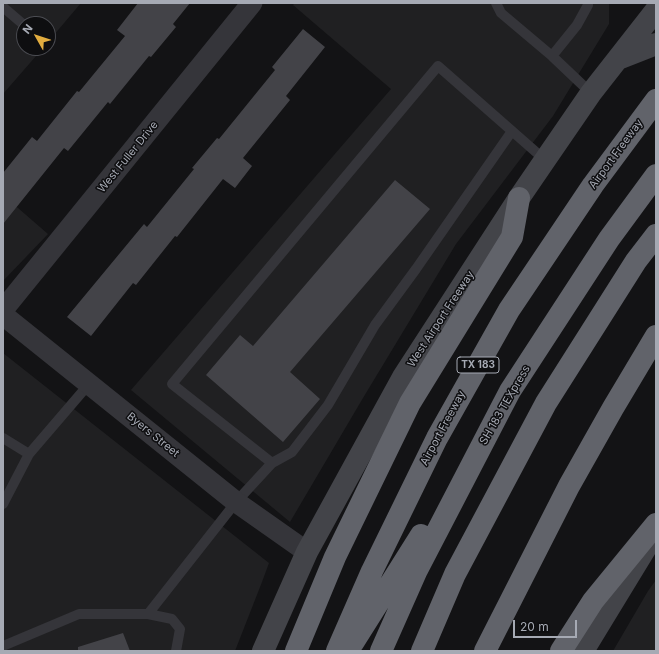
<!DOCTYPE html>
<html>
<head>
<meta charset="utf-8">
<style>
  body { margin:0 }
  #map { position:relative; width:659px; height:654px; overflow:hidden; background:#131315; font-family:Inter,sans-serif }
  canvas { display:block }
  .frame { position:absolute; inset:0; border:4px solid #a6aab4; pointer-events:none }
  .north { position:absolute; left:16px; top:16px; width:40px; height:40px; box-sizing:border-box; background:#0e0e10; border:1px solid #4b4c52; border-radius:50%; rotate:309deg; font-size:11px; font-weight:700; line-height:16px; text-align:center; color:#a6aab4 }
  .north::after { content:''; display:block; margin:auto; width:14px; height:18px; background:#e1ac3f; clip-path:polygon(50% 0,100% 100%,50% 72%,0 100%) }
  .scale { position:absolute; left:513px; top:620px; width:64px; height:18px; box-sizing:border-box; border:2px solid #a6aab4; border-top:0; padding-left:5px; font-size:12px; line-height:14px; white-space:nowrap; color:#a6aab4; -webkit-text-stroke:3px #0e0e10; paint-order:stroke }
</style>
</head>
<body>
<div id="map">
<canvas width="659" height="654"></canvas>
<div class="frame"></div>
<div class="north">N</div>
<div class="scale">20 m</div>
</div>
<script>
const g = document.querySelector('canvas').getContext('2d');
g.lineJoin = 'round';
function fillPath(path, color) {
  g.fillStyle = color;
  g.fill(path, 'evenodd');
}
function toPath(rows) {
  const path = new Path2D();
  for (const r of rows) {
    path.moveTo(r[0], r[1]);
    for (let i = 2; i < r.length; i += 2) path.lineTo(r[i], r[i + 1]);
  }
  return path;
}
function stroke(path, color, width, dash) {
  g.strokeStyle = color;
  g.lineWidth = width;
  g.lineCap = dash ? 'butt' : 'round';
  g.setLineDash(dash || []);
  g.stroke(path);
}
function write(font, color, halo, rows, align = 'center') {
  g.font = font + ' Inter,sans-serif';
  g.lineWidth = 3;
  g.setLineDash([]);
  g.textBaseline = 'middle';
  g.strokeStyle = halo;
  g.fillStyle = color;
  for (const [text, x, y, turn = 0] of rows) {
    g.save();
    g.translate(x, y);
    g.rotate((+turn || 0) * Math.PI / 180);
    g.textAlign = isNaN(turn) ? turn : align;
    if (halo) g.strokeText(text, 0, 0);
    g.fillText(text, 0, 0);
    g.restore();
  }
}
const built = toPath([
  [3,3,81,3,48,42,48,24,24,24,24,48,43,48,3,94],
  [295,3,609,3,609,24,553,116,456,244,363,398,290,522,131,390,391,89,293,5],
  [3,195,48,234,3,281],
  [3,353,269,563,262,582,235,651,3,651],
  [656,580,656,651,613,651,648,591]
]);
const building = toPath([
  [138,3,190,3,173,24,176,27,151,57,149,56,110,104,108,102,68,151,64,148,3,224,3,173,32,137,37,141,77,91,79,92,125,36,117,30],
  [303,29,325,47,286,96,290,100,243,158,252,166,235,188,223,179,177,237,175,236,136,285,133,283,91,336,67,317,144,224,147,227,194,169,192,168,217,138,219,139,275,70,272,67],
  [395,180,430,209,290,372,320,399,283,442,206,375,240,335,253,346],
  [123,633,130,651,78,651,78,647]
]);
const lane = toPath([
  [496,3,501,13,552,56,591,93],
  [3,7,24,25],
  [552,56,577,25,588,5,588,3],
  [3,438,29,454],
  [272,463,292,452,328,405,375,325,416,269,512,131],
  [3,504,29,454,89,384],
  [148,614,236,502,272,463,172,384,438,66,545,160],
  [3,646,79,614,148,614,172,619,180,629,176,651]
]);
const street = toPath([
  [3,310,252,3],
  [3,315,236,502,307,552]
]);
const secondary = toPath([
  [618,59,656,44],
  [263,651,307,552,403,377,519,198,545,160,591,93,656,10],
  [583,651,647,546]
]);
const highway = toPath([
  [353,643,421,535],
  [296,651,335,557,410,403,512,237,519,198],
  [337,651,372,571,437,438,509,310,593,185,656,100],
  [381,651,416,572,510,391,609,239,656,175],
  [422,651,455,574,546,403,636,261,656,235],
  [485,651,569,486,613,408,656,336],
  [561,651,593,601,656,524]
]);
const shields = [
  [478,365,42]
];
const shieldNames = [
  ["TX 183",478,365]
];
const streetNames = [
  ["Airport Freeway",616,154,-54],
  ["West Fuller Drive",128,157,-51],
  ["West Airport Freeway",441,319,-57],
  ["SH 183 TEXpress",505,405,-60],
  ["Airport Freeway",443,428,-62],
  ["Byers Street",153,435,39]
];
fillPath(built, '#202022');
fillPath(building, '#434348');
stroke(lane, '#35353a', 10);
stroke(street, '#35353a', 21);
stroke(secondary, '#434449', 22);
stroke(highway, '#61636a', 22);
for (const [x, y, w] of shields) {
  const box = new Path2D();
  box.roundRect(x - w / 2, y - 8, w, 16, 3);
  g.fillStyle = '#0e0e10';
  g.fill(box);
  stroke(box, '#a6aab4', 1);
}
write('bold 10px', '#a6aab4', null, shieldNames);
write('11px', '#a6aab4', '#0e0e10', streetNames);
</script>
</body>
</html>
